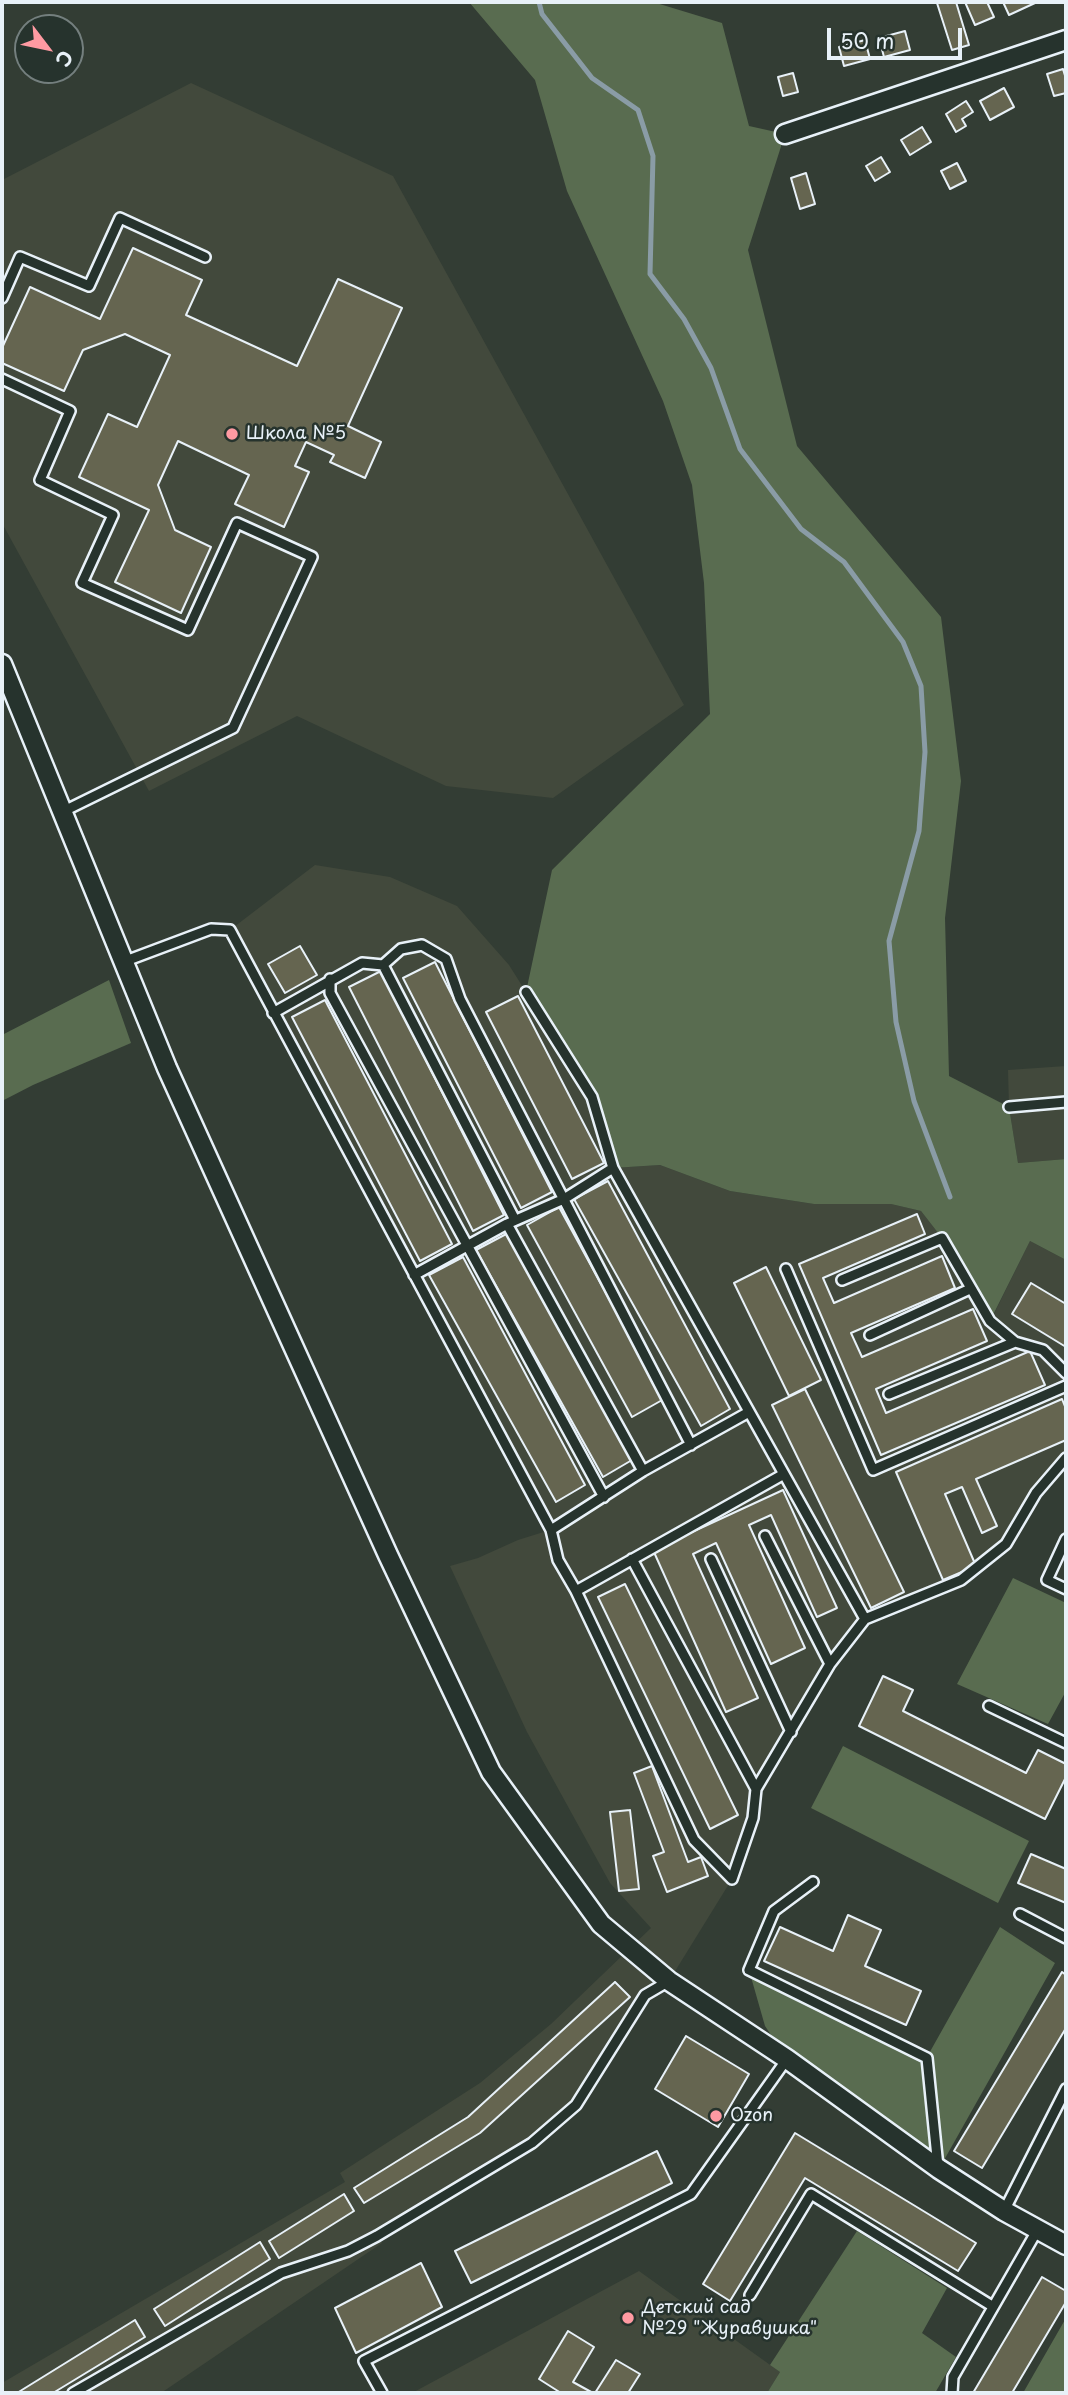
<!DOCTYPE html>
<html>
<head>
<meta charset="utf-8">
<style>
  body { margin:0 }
  #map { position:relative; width:1068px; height:2395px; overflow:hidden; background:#333d34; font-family:"Playpen Sans",sans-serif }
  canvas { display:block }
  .frame { position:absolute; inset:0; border:4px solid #e8f1f8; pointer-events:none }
  .north { position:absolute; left:14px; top:14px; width:70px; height:70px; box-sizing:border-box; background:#26332d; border:2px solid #747f7e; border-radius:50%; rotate:122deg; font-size:19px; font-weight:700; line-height:28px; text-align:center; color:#e8f1f8 }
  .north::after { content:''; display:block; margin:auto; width:24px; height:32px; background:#ff9aa2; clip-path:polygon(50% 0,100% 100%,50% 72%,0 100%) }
  .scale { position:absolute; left:827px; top:28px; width:135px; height:32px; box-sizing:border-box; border:4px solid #e8f1f8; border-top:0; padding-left:9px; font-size:21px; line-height:24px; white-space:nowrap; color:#e8f1f8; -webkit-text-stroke:5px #26332d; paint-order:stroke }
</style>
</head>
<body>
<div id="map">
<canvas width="1068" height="2395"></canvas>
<div class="frame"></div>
<div class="north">С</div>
<div class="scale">50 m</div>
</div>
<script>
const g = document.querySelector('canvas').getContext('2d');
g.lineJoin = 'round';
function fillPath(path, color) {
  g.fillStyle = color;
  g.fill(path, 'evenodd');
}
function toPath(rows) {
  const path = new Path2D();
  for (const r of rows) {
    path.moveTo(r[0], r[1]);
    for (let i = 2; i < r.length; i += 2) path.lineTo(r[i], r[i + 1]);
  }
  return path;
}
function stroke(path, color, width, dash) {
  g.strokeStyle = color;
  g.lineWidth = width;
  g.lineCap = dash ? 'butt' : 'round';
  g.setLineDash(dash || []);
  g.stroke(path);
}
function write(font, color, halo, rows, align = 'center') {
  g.font = font + ' "Playpen Sans",sans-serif';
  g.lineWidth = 5;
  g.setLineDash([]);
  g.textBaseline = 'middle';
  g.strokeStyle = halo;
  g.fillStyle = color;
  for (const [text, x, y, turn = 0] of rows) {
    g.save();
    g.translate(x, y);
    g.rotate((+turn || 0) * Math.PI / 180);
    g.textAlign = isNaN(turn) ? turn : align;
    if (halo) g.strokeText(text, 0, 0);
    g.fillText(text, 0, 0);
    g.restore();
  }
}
const built = toPath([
  [191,83,393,176,684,705,553,798,446,786,297,716,149,791,2,523,2,180],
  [315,865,390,877,457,906,509,965,592,1097,613,1168,660,1165,730,1191,814,1204,891,1204,921,1211,942,1238,991,1320,1030,1241,1066,1260,1066,1304,1032,1283,1012,1314,1066,1347,1066,1409,1062,1399,896,1472,943,1580,976,1565,945,1494,962,1487,982,1533,997,1526,976,1479,1066,1440,1066,1458,1036,1493,1006,1544,961,1580,865,1619,830,1664,756,1789,753,1818,732,1879,669,1981,645,1995,576,2105,532,2143,378,2236,382,2243,161,2393,2,2393,2,2383,345,2182,340,2173,480,2083,551,2024,651,1928,610,1883,527,1732,450,1566,478,1558,518,1540,550,1530,230,930],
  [917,1214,925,1234,823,1278,834,1303,942,1257,955,1288,851,1333,862,1357,973,1309,987,1341,876,1389,886,1413,1029,1351,1044,1385,881,1455,800,1264],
  [766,1268,821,1379,805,1389,904,1591,871,1607,772,1406,789,1396,734,1284],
  [783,1490,837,1608,817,1617,771,1515,749,1525,805,1648,771,1663,716,1543,693,1554,758,1697,726,1712,653,1550],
  [626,1584,737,1815,711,1828,599,1597],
  [1066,1066,1066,1159,1018,1163,1009,1107,1008,1070],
  [639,2271,780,2372,767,2393,412,2393]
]);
const green = toPath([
  [469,2,653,2,722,23,749,126,785,134,748,250,797,446,941,617,961,781,945,918,949,1076,1009,1107,1018,1163,1066,1159,1066,1260,1030,1241,990,1321,942,1238,921,1211,891,1204,814,1204,730,1191,660,1165,613,1168,592,1097,526,992,552,870,710,714,704,583,692,485,663,401,567,191,535,80],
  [109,980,131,1043,33,1085,2,1101,2,1035],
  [1013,1578,1066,1603,1066,1691,1048,1724,957,1684],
  [843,1746,1029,1841,998,1903,811,1808],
  [1000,1927,1055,1963,939,2169,787,2059,765,2026,749,1970,927,2057],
  [857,2231,947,2288,922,2333,956,2357,935,2393,767,2393,780,2372,770,2365],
  [1066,2318,1066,2393,1023,2393]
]);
const stream = toPath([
  [539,2,542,14,592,78,638,110,653,156,650,274,684,319,711,368,740,449,801,529,844,562,903,642,921,686,925,752,919,831,889,941,896,1022,914,1101,950,1197]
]);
const building = toPath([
  [956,2,969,45,952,50,937,3,956,2],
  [965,2,987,2,994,17,975,25,965,2],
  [1003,2,1035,2,1035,3,1009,15,1003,2],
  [905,31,910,50,884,57,879,38,905,31],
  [865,40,870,59,844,66,839,47,865,40],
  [1063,69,1066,79,1066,93,1054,96,1047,74,1063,69],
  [793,73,798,92,783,96,778,77,793,73],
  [1004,88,1014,107,990,120,980,101,1004,88],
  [966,101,973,112,962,119,966,126,956,132,946,114,966,101],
  [922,127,931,142,910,155,901,140,922,127],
  [881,157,890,172,875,181,866,166,881,157],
  [957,163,966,181,950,189,941,171,957,163],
  [806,173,815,204,800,209,791,178,806,173],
  [133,248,202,280,186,315,297,366,338,279,402,308,348,426,381,442,365,478,330,462,334,455,306,442,295,466,309,472,284,527,235,504,249,475,178,441,158,485,175,530,211,547,181,613,115,582,149,510,79,477,108,414,137,427,170,355,125,334,83,350,64,391,2,363,2,348,30,287,100,319,133,248],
  [300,946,317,975,285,993,268,964,300,946],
  [435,962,552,1192,521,1208,403,978,435,962],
  [381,971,504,1215,473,1231,349,987,381,971],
  [518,996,604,1163,572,1179,486,1012,518,996],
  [325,1000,452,1244,420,1261,292,1017,325,1000],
  [608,1181,730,1409,701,1426,574,1199,608,1181],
  [559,1207,664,1399,632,1417,527,1225,559,1207],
  [917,1214,925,1234,823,1278,834,1303,942,1256,955,1288,851,1333,862,1357,973,1309,987,1341,876,1389,886,1413,1030,1351,1045,1385,881,1455,799,1264,917,1214],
  [510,1232,632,1460,603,1477,476,1250,510,1232],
  [463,1257,585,1485,556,1502,429,1275,463,1257],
  [766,1267,821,1380,789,1396,734,1283,766,1267],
  [1031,1283,1066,1304,1066,1347,1012,1314,1031,1283],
  [805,1389,904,1592,871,1608,772,1405,805,1389],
  [1062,1399,1066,1409,1066,1440,976,1479,997,1526,982,1533,962,1487,945,1494,976,1566,943,1580,896,1472,1062,1399],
  [783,1490,837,1608,817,1617,771,1515,749,1525,805,1648,771,1664,716,1543,693,1554,758,1698,726,1712,653,1550,783,1490],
  [625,1584,738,1815,710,1829,598,1597,625,1584],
  [883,1676,913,1690,903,1711,1026,1773,1038,1750,1066,1764,1066,1777,1045,1819,859,1726,883,1676],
  [652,1766,688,1862,701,1857,708,1876,667,1892,653,1856,664,1852,634,1773,652,1766],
  [630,1810,639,1889,619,1891,610,1812,630,1810],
  [1031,1854,1066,1869,1066,1903,1018,1883,1031,1854],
  [848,1915,881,1930,865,1966,921,1991,906,2025,764,1961,780,1927,833,1951,848,1915],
  [1062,1972,1066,1975,1066,2028,982,2168,954,2151,1062,1972],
  [615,1982,630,1997,480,2133,364,2203,354,2188,468,2117,615,1982],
  [686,2036,749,2074,718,2127,655,2089,686,2036],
  [795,2133,976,2243,958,2271,805,2178,730,2301,703,2284,795,2133],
  [657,2151,672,2183,471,2283,455,2251,657,2151],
  [344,2194,354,2211,279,2258,269,2241,344,2194],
  [260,2242,270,2259,165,2326,154,2309,260,2242],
  [421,2263,442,2307,356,2353,335,2308,421,2263],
  [1042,2277,1066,2291,1066,2302,1012,2393,973,2393,1042,2277],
  [135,2320,145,2337,53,2393,17,2393,135,2320],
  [568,2331,594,2347,573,2382,593,2393,561,2393,539,2379,568,2331],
  [616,2360,640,2374,628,2393,595,2393,616,2360]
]);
const lane = toPath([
  [2,298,20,257,89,286,120,218,205,257],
  [2,379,70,411,40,480,113,515,82,583,188,630,237,523,312,557,233,728,62,812],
  [123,962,211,929,230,930,551,1530,558,1560,576,1591,694,1840,732,1879,753,1818,756,1789,830,1664,865,1619,961,1580,1006,1544,1036,1493,1066,1458],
  [383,965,515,1220],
  [330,979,330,993,604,1497],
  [526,992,592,1097,613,1168,865,1619],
  [273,1013,362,963,383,965,401,949,422,945,446,959,460,999,691,1445],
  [1009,1107,1066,1102],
  [507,1224,643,1471],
  [786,1269,873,1470,1066,1386],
  [414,1275,507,1224,564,1199,613,1168],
  [842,1280,942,1238,990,1321,1015,1342,1043,1350,1066,1373],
  [870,1335,970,1289],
  [889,1394,1015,1342],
  [551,1530,643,1471,749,1412],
  [765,1536,830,1664],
  [1066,1539,1047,1580,1066,1589],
  [632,1559,756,1789],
  [711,1559,791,1732],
  [576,1591,784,1474],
  [989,1706,1066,1743],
  [813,1882,774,1911,749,1970,927,2058,938,2167],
  [1020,1914,1066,1938],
  [1004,2211,1066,2089],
  [750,2295,811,2194,992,2306],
  [73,2393,281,2273,348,2251,377,2236,532,2143,576,2105,645,1995,669,1981],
  [382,2393,364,2361,691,2194,787,2059],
  [952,2393,953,2377,1038,2229]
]);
const street = toPath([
  [785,134,1066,40],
  [2,664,167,1068,388,1555,491,1772,601,1924,669,1981,787,2059,939,2169,1004,2211,1066,2245]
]);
const markers = [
  [232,434,7,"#ff9aa2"],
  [716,2116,7,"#ff9aa2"],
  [628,2318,7,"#ff9aa2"]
];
const poiNames = [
  ["Школа №5",246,434],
  ["Ozon",730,2116],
  ["Детский сад",642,2308],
  ["№29 \"Журавушка\"",642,2329]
];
fillPath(built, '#42493c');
fillPath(green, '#596c50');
stroke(stream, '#8a9ca6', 5);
fillPath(building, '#656550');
stroke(building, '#e8f1f8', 2);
stroke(lane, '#e8f1f8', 14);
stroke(street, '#e8f1f8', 23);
stroke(lane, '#26332d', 9);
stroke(street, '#26332d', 18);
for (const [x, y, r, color] of markers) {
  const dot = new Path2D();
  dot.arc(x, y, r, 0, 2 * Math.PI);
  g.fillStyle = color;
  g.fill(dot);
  stroke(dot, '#26332d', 2.5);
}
write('18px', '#e8f1f8', '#26332d', poiNames, 'left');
</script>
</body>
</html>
